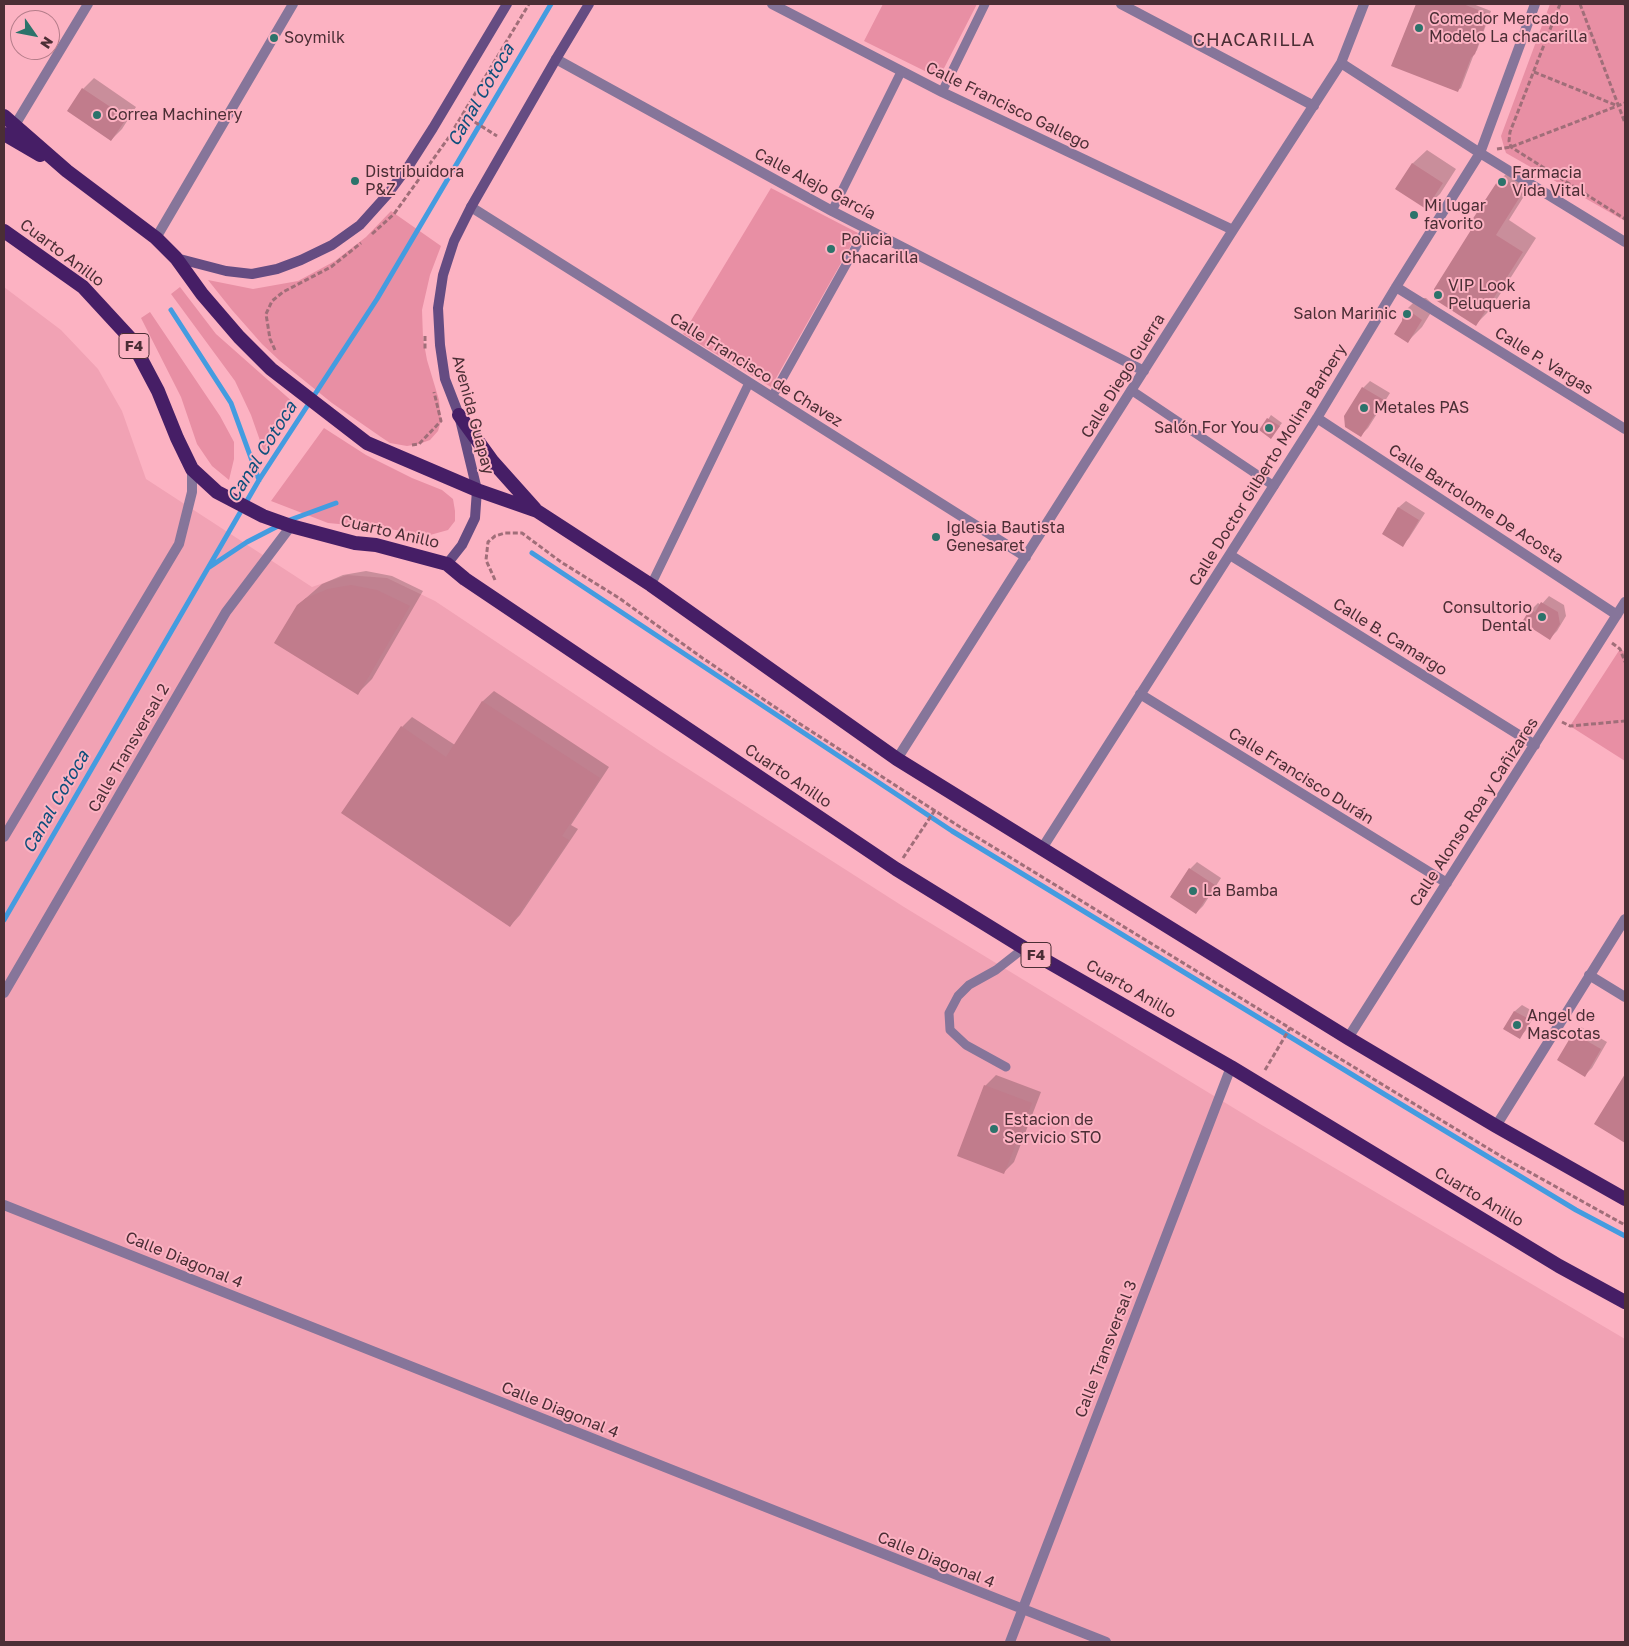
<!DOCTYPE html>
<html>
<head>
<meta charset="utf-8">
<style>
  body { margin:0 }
  #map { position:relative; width:1629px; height:1646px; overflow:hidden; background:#fcb2c2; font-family:"Golos Text",sans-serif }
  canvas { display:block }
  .frame { position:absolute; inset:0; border:5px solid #4b2e35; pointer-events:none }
  .north { position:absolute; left:10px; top:10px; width:50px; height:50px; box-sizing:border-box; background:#fcb2c2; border:1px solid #b57d8a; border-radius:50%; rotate:123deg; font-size:14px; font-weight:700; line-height:20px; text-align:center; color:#4b2e35 }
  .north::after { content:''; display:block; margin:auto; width:18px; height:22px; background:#2c736b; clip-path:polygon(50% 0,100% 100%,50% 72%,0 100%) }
</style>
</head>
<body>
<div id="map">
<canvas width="1629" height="1646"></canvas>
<div class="frame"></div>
<div class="north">N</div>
</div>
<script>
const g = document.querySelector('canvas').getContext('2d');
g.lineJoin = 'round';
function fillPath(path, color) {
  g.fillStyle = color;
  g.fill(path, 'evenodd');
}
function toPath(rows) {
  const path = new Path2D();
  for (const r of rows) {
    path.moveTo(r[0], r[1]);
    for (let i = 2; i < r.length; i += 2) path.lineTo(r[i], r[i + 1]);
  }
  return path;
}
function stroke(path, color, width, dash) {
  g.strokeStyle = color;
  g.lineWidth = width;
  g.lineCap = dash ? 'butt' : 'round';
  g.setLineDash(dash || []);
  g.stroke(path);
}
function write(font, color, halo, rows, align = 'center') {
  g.font = font + ' "Golos Text",sans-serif';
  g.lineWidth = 4;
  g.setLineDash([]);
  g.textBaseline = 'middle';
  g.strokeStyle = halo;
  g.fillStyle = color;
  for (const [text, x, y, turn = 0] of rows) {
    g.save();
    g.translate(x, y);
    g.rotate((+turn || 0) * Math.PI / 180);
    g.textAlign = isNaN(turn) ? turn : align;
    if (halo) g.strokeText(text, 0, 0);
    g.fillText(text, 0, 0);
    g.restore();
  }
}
const built = toPath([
  [4,287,61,330,98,369,122,411,146,479,312,587,347,575,387,578,435,601,660,751,904,907,1260,1124,1625,1339,1625,1642,4,1642]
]);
const green = toPath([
  [883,4,977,4,939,78,864,41],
  [1550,4,1625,4,1625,221,1506,153,1504,147,1501,136],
  [771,188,858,233,771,387,683,334],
  [391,211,441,246,430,275,422,310,423,338,427,360,439,400,441,421,438,431,430,440,419,444,407,446,390,443,381,437,332,403,280,361,262,344,232,310,208,280,253,289,298,281,335,261,366,237],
  [180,287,216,334,294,403,264,452,251,415,235,381,171,294],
  [150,312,220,416,234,442,234,459,229,480,212,466,197,444,181,397,141,318],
  [324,428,366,455,412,478,442,490,453,499,455,511,455,521,448,530,430,535,382,528,328,523,271,501],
  [1620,649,1625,652,1625,761,1570,726]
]);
const shadow = toPath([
  [1418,4,1473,4,1491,11,1477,50,1474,54,1461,88,1457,91,1393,66],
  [94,78,136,107,122,129,111,140,83,89],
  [1427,150,1456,169,1440,194,1425,208,1412,164],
  [1520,167,1536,177,1509,220,1536,238,1490,310,1476,324,1478,222,1498,182,1512,168],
  [1418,298,1426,298,1435,306,1422,327,1408,341,1404,321,1404,312],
  [1370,381,1390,393,1368,428,1361,435,1346,416,1363,388],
  [1271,415,1282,423,1271,437,1261,430],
  [1406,501,1425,513,1409,538,1402,545,1383,533,1399,507],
  [366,571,392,576,423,591,372,679,358,693,298,605,322,584,343,575],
  [1549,596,1564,605,1566,616,1557,631,1550,638,1531,610,1538,603,1541,605],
  [494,691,609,767,571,825,578,829,520,915,510,926,402,727,412,717,455,745,483,701],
  [1197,862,1221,878,1203,906,1196,913,1172,897,1190,869],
  [1522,1005,1536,1013,1526,1030,1520,1037,1505,1028,1515,1011],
  [1581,1027,1607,1042,1592,1068,1585,1075,1559,1059,1574,1034],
  [996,1075,1041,1092,1014,1162,1004,1172,985,1086],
  [1625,1077,1625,1141,1596,1123]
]);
const stream = toPath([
  [171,310,231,403,259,480],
  [287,521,336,503],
  [532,553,952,831,1384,1094,1576,1210,1625,1236],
  [208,568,247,542,280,525],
  [4,920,259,480,377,299,551,4]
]);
const building = toPath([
  [1416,4,1463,4,1489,14,1475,54,1471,58,1458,92,1391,66],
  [82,88,127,118,111,141,67,111],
  [1412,163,1443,183,1426,209,1395,189],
  [1506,180,1523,192,1496,235,1523,252,1476,326,1437,301,1434,289,1476,222,1472,220,1497,182],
  [1403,312,1411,312,1422,320,1408,343,1394,334,1402,321],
  [1362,387,1384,400,1361,437,1345,427,1344,416],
  [1267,418,1280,426,1271,439,1259,430],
  [1398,507,1419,520,1403,547,1382,534],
  [351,585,377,590,410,606,358,695,274,643,297,605,306,598,328,589],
  [1541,602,1558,612,1560,624,1550,640,1522,622,1530,609,1535,612],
  [482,701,600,778,562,836,569,840,510,927,341,813,401,726,446,757],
  [1189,868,1215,885,1196,914,1170,897],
  [1514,1011,1531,1020,1520,1039,1503,1029],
  [1573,1033,1601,1049,1585,1077,1557,1060],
  [1625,1074,1625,1143,1594,1124],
  [984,1085,1032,1103,1004,1174,957,1156]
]);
const path = toPath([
  [1560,4,1510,132,1509,141,1511,147,1625,219],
  [1580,4,1625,123],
  [1623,4,1625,4],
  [1534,72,1618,106],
  [462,114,497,136],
  [1497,149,1511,147,1625,103],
  [372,234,394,214,449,137,529,4],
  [425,336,425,349],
  [275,350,270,339,266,314,272,301,283,292,331,267,361,243],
  [412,445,419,444,441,421,434,392],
  [495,580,486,560,488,542,495,536,505,533,522,533,561,562,619,598,701,657,797,722,957,825,1416,1105,1504,1158,1625,1225],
  [1612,643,1620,649,1625,662],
  [1562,722,1570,726,1625,721],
  [903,858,935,810],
  [1265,1070,1290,1028]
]);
const service = toPath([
  [942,92,985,4],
  [832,211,901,72],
  [1131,390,1274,486],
  [772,397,866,229],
  [651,585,749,383],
  [1006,1067,966,1045,950,1030,949,1013,958,996,969,985,996,970,1024,948]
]);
const minor = toPath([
  [772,4,942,92,1233,230],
  [1121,4,1314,106],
  [556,59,832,211,1144,371],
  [1341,63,1480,153,1625,242],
  [15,125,88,4],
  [471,207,1026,557],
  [156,238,293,4],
  [1396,287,1625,429],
  [1317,418,1617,615],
  [1230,555,1535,745],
  [1140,694,1447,883],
  [897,759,1233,230,1341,63,1364,4],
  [4,837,179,544,192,492,192,469],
  [1041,850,1317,418,1396,287,1480,153,1535,4],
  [1589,975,1625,997],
  [1348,1038,1625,602],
  [1496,1126,1625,919],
  [4,1205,1106,1642],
  [1010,1642,1231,1067]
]);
const tertiary = toPath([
  [4,993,226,612,291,526]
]);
const secondary = toPath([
  [176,258,226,271,252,274,277,269,301,260,332,245,360,225,387,195,410,164,433,128,507,4],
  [447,564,462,545,475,518,477,490,459,415,445,379,440,345,438,308,443,275,454,241,471,207,556,59,589,4]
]);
const trunk = toPath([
  [4,116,67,171,156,238,176,258,202,294,239,337,271,369,367,443,477,490,537,511,651,585,897,759,1348,1038,1496,1126,1625,1199],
  [4,134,40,155],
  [4,231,83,287,130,338,158,391,177,438,192,469,217,492,263,516,291,526,355,543,376,545,447,564,465,579,896,869,1024,948,1231,1067,1559,1266,1625,1302],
  [459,415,493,462,535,509]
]);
const markers = [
  [1419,28,5,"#2c736b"],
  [274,38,5,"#2c736b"],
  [97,115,5,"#2c736b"],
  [355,181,5,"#2c736b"],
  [1502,182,5,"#2c736b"],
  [1414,215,5,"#2c736b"],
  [831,249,5,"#2c736b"],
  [1438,295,5,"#2c736b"],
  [1407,314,5,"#2c736b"],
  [1364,408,5,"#2c736b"],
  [1269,428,5,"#2c736b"],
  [936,537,5,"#2c736b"],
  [1542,617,5,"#2c736b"],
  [1193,891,5,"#2c736b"],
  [1517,1025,5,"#2c736b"],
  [994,1129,5,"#2c736b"]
];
const shields = [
  [134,346,30],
  [1036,955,30]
];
const shieldNames = [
  ["F4",134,346],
  ["F4",1036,955]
];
const poiNames = [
  ["Comedor Mercado",1429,19],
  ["Modelo La chacarilla",1429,37],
  ["Soymilk",284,38],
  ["Correa Machinery",107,115],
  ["Distribuidora",365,172],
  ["P&Z",365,190],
  ["Farmacia",1512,173],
  ["Vida Vital",1512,191],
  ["Mi lugar",1424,206],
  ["favorito",1424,224],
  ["Policia",841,240],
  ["Chacarilla",841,258],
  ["VIP Look",1448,286],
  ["Peluqueria",1448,304],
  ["Salon Marinic",1397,314,"right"],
  ["Metales PAS",1374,408],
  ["Salón For You",1259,428,"right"],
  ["Iglesia Bautista",946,528],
  ["Genesaret",946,546],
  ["Consultorio",1532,608,"right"],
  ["Dental",1532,626,"right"],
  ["La Bamba",1203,891],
  ["Angel de",1527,1016],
  ["Mascotas",1527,1034],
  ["Estacion de",1004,1120],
  ["Servicio STO",1004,1138]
];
const streetNames = [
  ["Calle Francisco Gallego",1008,106,26],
  ["Calle Alejo García",815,184,28],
  ["Cuarto Anillo",62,253,37],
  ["Calle P. Vargas",1544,361,32],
  ["Calle Francisco de Chavez",756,370,32],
  ["Calle Diego Guerra",1123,376,-58],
  ["Avenida Guapay",473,415,75],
  ["Calle Doctor Gilberto Molina Barbery",1268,465,-58],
  ["Calle Bartolome De Acosta",1476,504,33],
  ["Cuarto Anillo",390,532,13],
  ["Calle B. Camargo",1390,637,32],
  ["Calle Transversal 2",129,748,-60],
  ["Cuarto Anillo",788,776,34],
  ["Calle Francisco Durán",1301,776,32],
  ["Calle Alonso Roa y Cañizares",1474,812,-57],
  ["Cuarto Anillo",1131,989,30],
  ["Cuarto Anillo",1479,1197,31],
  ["Calle Diagonal 4",184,1260,22],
  ["Calle Transversal 3",1106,1349,-69],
  ["Calle Diagonal 4",560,1410,22],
  ["Calle Diagonal 4",936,1560,22]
];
const neighbourhoodNames = [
  ["CHACARILLA",1254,40]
];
const waterNames = [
  ["Canal Cotoca",481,95,-60],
  ["Canal Cotoca",262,452,-58],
  ["Canal Cotoca",56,802,-60]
];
fillPath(built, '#f1a2b4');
fillPath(green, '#e88fa4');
fillPath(shadow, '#0003');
stroke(stream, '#449ce0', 5);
fillPath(building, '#c17c8c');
stroke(path, '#a06e79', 3, [5, 2.5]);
stroke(service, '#86759a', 9);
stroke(minor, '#86759a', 10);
stroke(tertiary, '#86759a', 10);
stroke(secondary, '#654c82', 10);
stroke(trunk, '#461e66', 14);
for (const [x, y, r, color] of markers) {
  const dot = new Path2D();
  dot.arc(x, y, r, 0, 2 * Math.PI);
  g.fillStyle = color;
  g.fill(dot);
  stroke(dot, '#fcb2c2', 2);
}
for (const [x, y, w] of shields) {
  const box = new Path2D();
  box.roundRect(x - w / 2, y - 12.5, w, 25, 4);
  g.fillStyle = '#fcb2c2';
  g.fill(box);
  stroke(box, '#4b2e35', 1);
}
write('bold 15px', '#4b2e35', null, shieldNames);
write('16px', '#4b2e35', '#fcb2c2', poiNames, 'left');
write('16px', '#4b2e35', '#fcb2c2', streetNames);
g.letterSpacing = '1px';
write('18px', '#4b2e35', '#fcb2c2', neighbourhoodNames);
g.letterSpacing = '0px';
write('italic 18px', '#0e4f7c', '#fcb2c2', waterNames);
</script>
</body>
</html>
